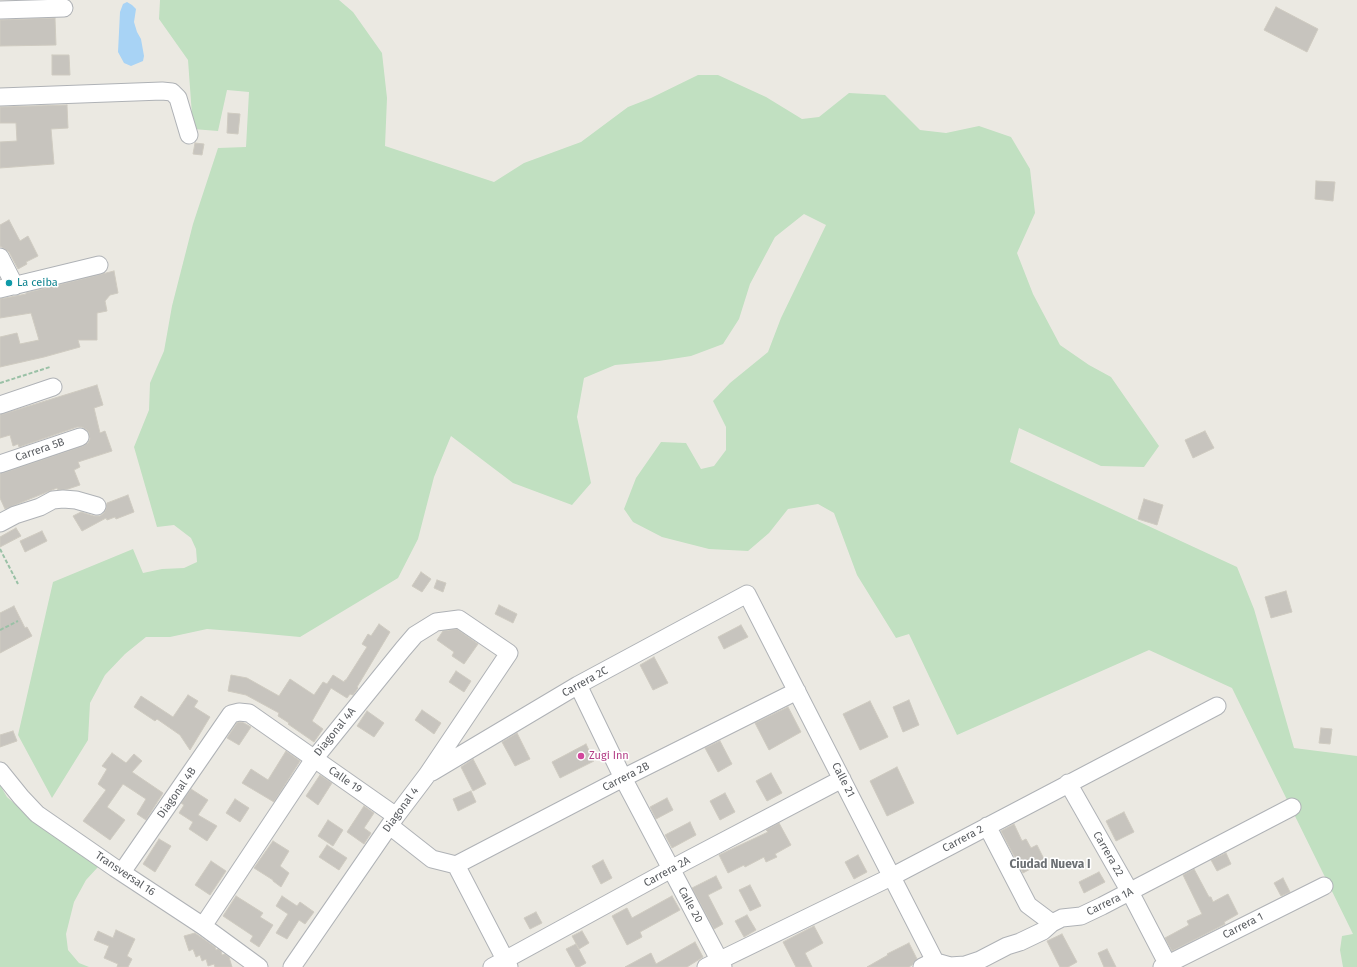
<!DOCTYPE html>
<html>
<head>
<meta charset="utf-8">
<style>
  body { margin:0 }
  canvas { display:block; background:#ebe9e2 }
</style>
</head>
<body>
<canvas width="1357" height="967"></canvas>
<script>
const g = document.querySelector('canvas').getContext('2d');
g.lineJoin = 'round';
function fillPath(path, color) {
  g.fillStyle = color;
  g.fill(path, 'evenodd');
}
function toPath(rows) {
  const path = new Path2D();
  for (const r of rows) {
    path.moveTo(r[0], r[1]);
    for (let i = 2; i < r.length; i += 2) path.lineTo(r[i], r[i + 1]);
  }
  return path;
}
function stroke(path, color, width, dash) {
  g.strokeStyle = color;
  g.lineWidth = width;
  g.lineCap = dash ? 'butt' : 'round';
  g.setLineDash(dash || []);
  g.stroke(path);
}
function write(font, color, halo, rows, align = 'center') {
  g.font = font + ' "Fira Sans",sans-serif';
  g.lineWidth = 3;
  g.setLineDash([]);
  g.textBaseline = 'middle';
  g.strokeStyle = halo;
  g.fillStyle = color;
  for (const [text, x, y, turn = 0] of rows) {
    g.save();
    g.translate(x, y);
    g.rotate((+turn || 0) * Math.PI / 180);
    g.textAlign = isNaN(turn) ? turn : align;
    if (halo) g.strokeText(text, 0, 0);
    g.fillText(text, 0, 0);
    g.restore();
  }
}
const green = toPath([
  [160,0,339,0,353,12,382,53,387,98,385,146,494,182,524,163,581,142,628,107,651,98,698,75,718,75,766,97,802,119,819,117,849,93,885,95,920,130,946,133,979,126,1011,137,1030,169,1035,213,1017,253,1033,294,1060,345,1089,365,1111,377,1159,446,1144,467,1101,466,1019,428,1010,462,1237,567,1254,609,1294,748,1357,756,1357,967,1343,967,1340,950,1342,936,1353,934,1232,688,1149,650,957,735,909,634,896,638,857,575,834,513,818,504,788,509,769,533,748,551,709,549,662,537,633,522,624,509,636,478,661,442,686,443,701,469,714,466,726,450,726,427,713,401,730,383,768,352,781,318,826,225,804,214,775,237,750,284,739,319,723,344,691,356,659,361,615,365,584,378,577,417,591,483,572,505,513,483,451,436,434,477,418,539,398,578,300,637,246,632,207,629,170,637,146,637,125,654,105,675,90,703,88,740,52,798,18,735,53,582,133,549,143,573,162,569,184,568,197,562,196,549,191,538,174,525,157,527,134,447,149,410,150,383,164,351,172,306,193,224,218,148,246,147,249,92,227,90,218,131,193,129,188,60,159,19],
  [0,785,7,797,41,827,98,867,86,880,74,902,66,934,68,950,79,963,89,967,0,967]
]);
const water = toPath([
  [127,2,132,5,136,9,134,22,137,32,141,39,144,56,143,61,131,66,124,63,118,52,120,12,123,4]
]);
const building = toPath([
  [1276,7,1318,29,1307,52,1264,30,1276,7],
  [55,18,56,45,0,46,0,20,55,18],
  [52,55,69,55,70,75,52,75,52,55],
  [67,105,68,128,51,129,54,164,0,168,0,142,17,141,16,123,0,123,0,107,67,105],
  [228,113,240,114,238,134,227,133,228,113],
  [195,143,204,144,202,155,193,154,195,143],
  [1316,181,1335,182,1333,201,1315,199,1316,181],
  [9,220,20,241,28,236,38,256,26,262,27,264,18,269,9,252,0,246,0,225,9,220],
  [114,271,118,293,110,295,105,301,107,311,97,313,97,340,78,340,80,347,44,357,0,367,0,337,17,333,20,344,39,340,31,313,0,318,0,299,26,294,26,293,114,271],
  [97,385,103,405,94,408,100,433,105,431,112,451,78,462,80,467,74,470,80,485,68,489,58,490,57,488,5,509,0,498,0,474,83,446,88,443,90,439,89,433,87,430,82,427,77,427,19,447,18,444,13,446,10,435,0,438,0,415,97,385],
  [1205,431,1214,448,1193,458,1185,440,1205,431],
  [128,495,134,512,116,519,115,517,107,520,106,518,82,531,73,516,81,512,94,516,100,516,104,513,106,509,107,503,128,495],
  [1144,499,1163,505,1157,525,1138,519,1144,499],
  [16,528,21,536,0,547,0,537,16,528],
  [42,531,47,541,25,552,20,541,42,531],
  [421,572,431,579,422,592,412,586,421,572],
  [437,580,446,583,443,592,434,588,437,580],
  [1286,591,1292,612,1271,618,1265,597,1286,591],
  [499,605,517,614,513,623,495,614,499,605],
  [14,606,25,628,27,627,32,636,0,653,0,613,14,606],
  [379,624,390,632,357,687,358,688,353,695,350,694,347,698,331,688,312,721,323,729,314,742,288,724,289,723,278,716,279,713,246,695,228,691,231,675,247,678,279,696,290,679,314,695,323,682,327,684,333,675,344,682,345,680,346,680,367,647,362,644,368,634,371,636,379,624],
  [741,625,748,637,724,649,718,637,741,625],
  [457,629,478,644,464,664,452,656,454,652,437,640,443,631,457,629],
  [654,657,668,683,653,690,640,665,654,657],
  [456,671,471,681,464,692,449,682,456,671],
  [188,695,198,701,194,707,210,717,190,750,180,735,157,719,155,721,134,707,141,696,173,717,188,695],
  [909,700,919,725,903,732,893,707,909,700],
  [870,701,888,737,860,750,843,714,870,701],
  [788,707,801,732,769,750,755,723,788,707],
  [422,710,441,723,434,734,415,720,422,710],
  [367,711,384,723,374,737,357,726,367,711],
  [240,722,244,723,251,727,239,745,227,738,237,723,240,722],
  [1321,728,1332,729,1330,744,1319,743,1321,728],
  [13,731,17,741,0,747,0,735,13,731],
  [517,733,530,759,515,766,502,742,517,733],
  [720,741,732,764,718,772,705,748,720,741],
  [586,744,594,761,560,778,552,762,586,744],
  [286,751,300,761,274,802,242,783,251,769,268,780,286,751],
  [112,753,126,763,134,754,142,761,132,772,163,793,146,820,137,814,146,799,123,784,107,807,125,820,110,840,83,821,106,790,98,784,107,769,102,766,112,753],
  [473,759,486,784,473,791,461,767,473,759],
  [897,767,914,803,887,816,870,781,897,767],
  [771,773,782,793,767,801,756,781,771,773],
  [320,775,332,783,318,805,306,796,320,775],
  [191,789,208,800,198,815,217,826,207,841,189,829,193,822,179,813,184,805,181,803,191,789],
  [471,791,476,802,458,811,453,799,471,791],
  [725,793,735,812,720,820,710,801,725,793],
  [667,798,673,810,656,819,650,807,667,798],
  [235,799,249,808,240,822,226,813,235,799],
  [364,806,374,813,364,828,371,833,364,844,347,832,364,806],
  [1124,812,1134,832,1116,841,1106,821,1124,812],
  [328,820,343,830,333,846,318,836,328,820],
  [690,822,696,835,672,848,665,835,690,822],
  [779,823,791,845,775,854,777,857,766,862,764,857,745,867,744,865,728,873,719,855,768,832,766,830,779,823],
  [1014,824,1022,841,1026,839,1031,848,1037,845,1045,861,1023,873,1001,831,1014,824],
  [159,839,171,846,155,872,143,864,159,839],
  [273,841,289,851,280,866,289,873,281,887,273,881,273,880,254,868,273,841],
  [327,845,347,858,339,870,319,857,327,845],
  [1226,853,1231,864,1217,871,1211,860,1226,853],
  [858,855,867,872,854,879,845,862,858,855],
  [603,860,612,878,601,884,592,866,603,860],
  [211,861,226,871,210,895,195,885,211,861],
  [1194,869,1209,897,1211,897,1213,902,1228,894,1238,914,1224,922,1225,924,1172,951,1165,938,1189,925,1187,921,1202,914,1183,875,1194,869],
  [1099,872,1105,882,1084,893,1079,882,1099,872],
  [716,876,722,888,708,895,723,924,714,929,692,888,716,876],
  [1283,878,1290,892,1281,896,1274,883,1283,878],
  [750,885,761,906,750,911,739,890,750,885],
  [236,896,263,913,260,917,273,925,259,947,250,941,253,936,223,916,236,896],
  [282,896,297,906,300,902,314,912,305,924,299,920,287,939,276,933,288,914,276,906,282,896],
  [672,896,680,910,640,932,642,937,627,945,612,916,627,908,632,918,672,896],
  [536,912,542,923,530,929,524,918,536,912],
  [747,915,756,930,744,937,735,921,747,915],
  [814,926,823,943,805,953,812,967,796,967,783,942,814,926],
  [116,930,135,939,127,956,132,959,128,967,117,967,118,964,104,958,109,946,94,940,98,931,113,938,116,930],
  [582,931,589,943,579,949,572,936,582,931],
  [195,933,215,947,216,950,218,949,221,951,222,955,225,954,229,957,232,967,215,967,214,964,208,966,206,959,202,961,200,955,196,957,193,949,189,951,184,936,195,933],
  [1062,934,1077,962,1068,967,1060,967,1047,941,1062,934],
  [695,942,703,957,687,967,625,967,651,953,656,964,695,942],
  [909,943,917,959,912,965,909,967,867,967,888,955,887,954,909,943],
  [576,944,586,963,579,967,576,967,566,949,576,944],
  [1107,949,1116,967,1104,967,1098,953,1107,949]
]);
const path = toPath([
  [0,383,50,367],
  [0,549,18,584],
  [0,630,18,621]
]);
const minor = toPath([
  [0,10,64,8],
  [0,97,162,91,172,92,178,98,189,135],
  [0,257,15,286],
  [0,289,99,265],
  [0,405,53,387],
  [0,464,80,437],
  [0,523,15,515,40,507,53,500,63,499,76,500,97,506],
  [578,685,623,778,723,967],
  [0,771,21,797,37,814,115,868,203,926,259,967],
  [432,772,578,685,747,594,938,967],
  [1068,783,1130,892,1169,967],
  [390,826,432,859,456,865,509,967],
  [987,826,1028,905,1052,923],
  [456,865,623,778,797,691],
  [122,872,231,714,239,712,249,713,396,816],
  [203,926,314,759,403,649,415,635,436,622,459,619,509,653,427,775,396,816,292,967],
  [492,967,684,862,842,779],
  [706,967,893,876,1217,706],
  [922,967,928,964,936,962,950,966,965,965,980,960,1007,946,1020,942,1043,931,1052,923,1062,918,1081,916,1102,906,1292,807],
  [1162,967,1324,886]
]);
const markers = [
  [9,283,4,"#0f9aa8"],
  [581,756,4,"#d1479c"]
];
const cultureNames = [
  ["La ceiba",17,283]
];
const streetNames = [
  ["Carrera 5B",40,450,-19],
  ["Carrera 2C",585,682,-29],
  ["Diagonal 4A",335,732,-51],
  ["Carrera 2B",626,777,-27],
  ["Calle 19",345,780,35],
  ["Calle 21",843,780,63],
  ["Diagonal 4B",177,793,-55],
  ["Diagonal 4",401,810,-54],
  ["Carrera 2",963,839,-28],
  ["Carrera 22",1108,854,60],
  ["Carrera 2A",667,872,-29],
  ["Transversal 16",125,874,34],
  ["Carrera 1A",1110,902,-26],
  ["Calle 20",690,905,61],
  ["Carrera 1",1243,926,-27]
];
const hotelNames = [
  ["Zugi Inn",589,756]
];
const neighbourhoodNames = [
  ["Ciudad Nueva I",1050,865]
];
fillPath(green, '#c1e0c1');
fillPath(water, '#a8d3f5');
fillPath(building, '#c7c4be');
stroke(building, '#cfcbc1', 1);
stroke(minor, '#afb2b6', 19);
stroke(path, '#9ac1a6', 2, [4, 2]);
stroke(minor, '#fff', 17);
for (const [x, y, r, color] of markers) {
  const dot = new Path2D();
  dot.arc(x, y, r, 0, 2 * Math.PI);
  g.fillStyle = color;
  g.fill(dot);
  stroke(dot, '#fff', 1.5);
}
write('11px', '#0d838f', '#fff', cultureNames, 'left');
write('11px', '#5a5d61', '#fff', streetNames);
write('11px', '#b23c85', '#fff', hotelNames, 'left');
write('bold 12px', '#6b6f73', '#fff', neighbourhoodNames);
</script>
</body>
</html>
